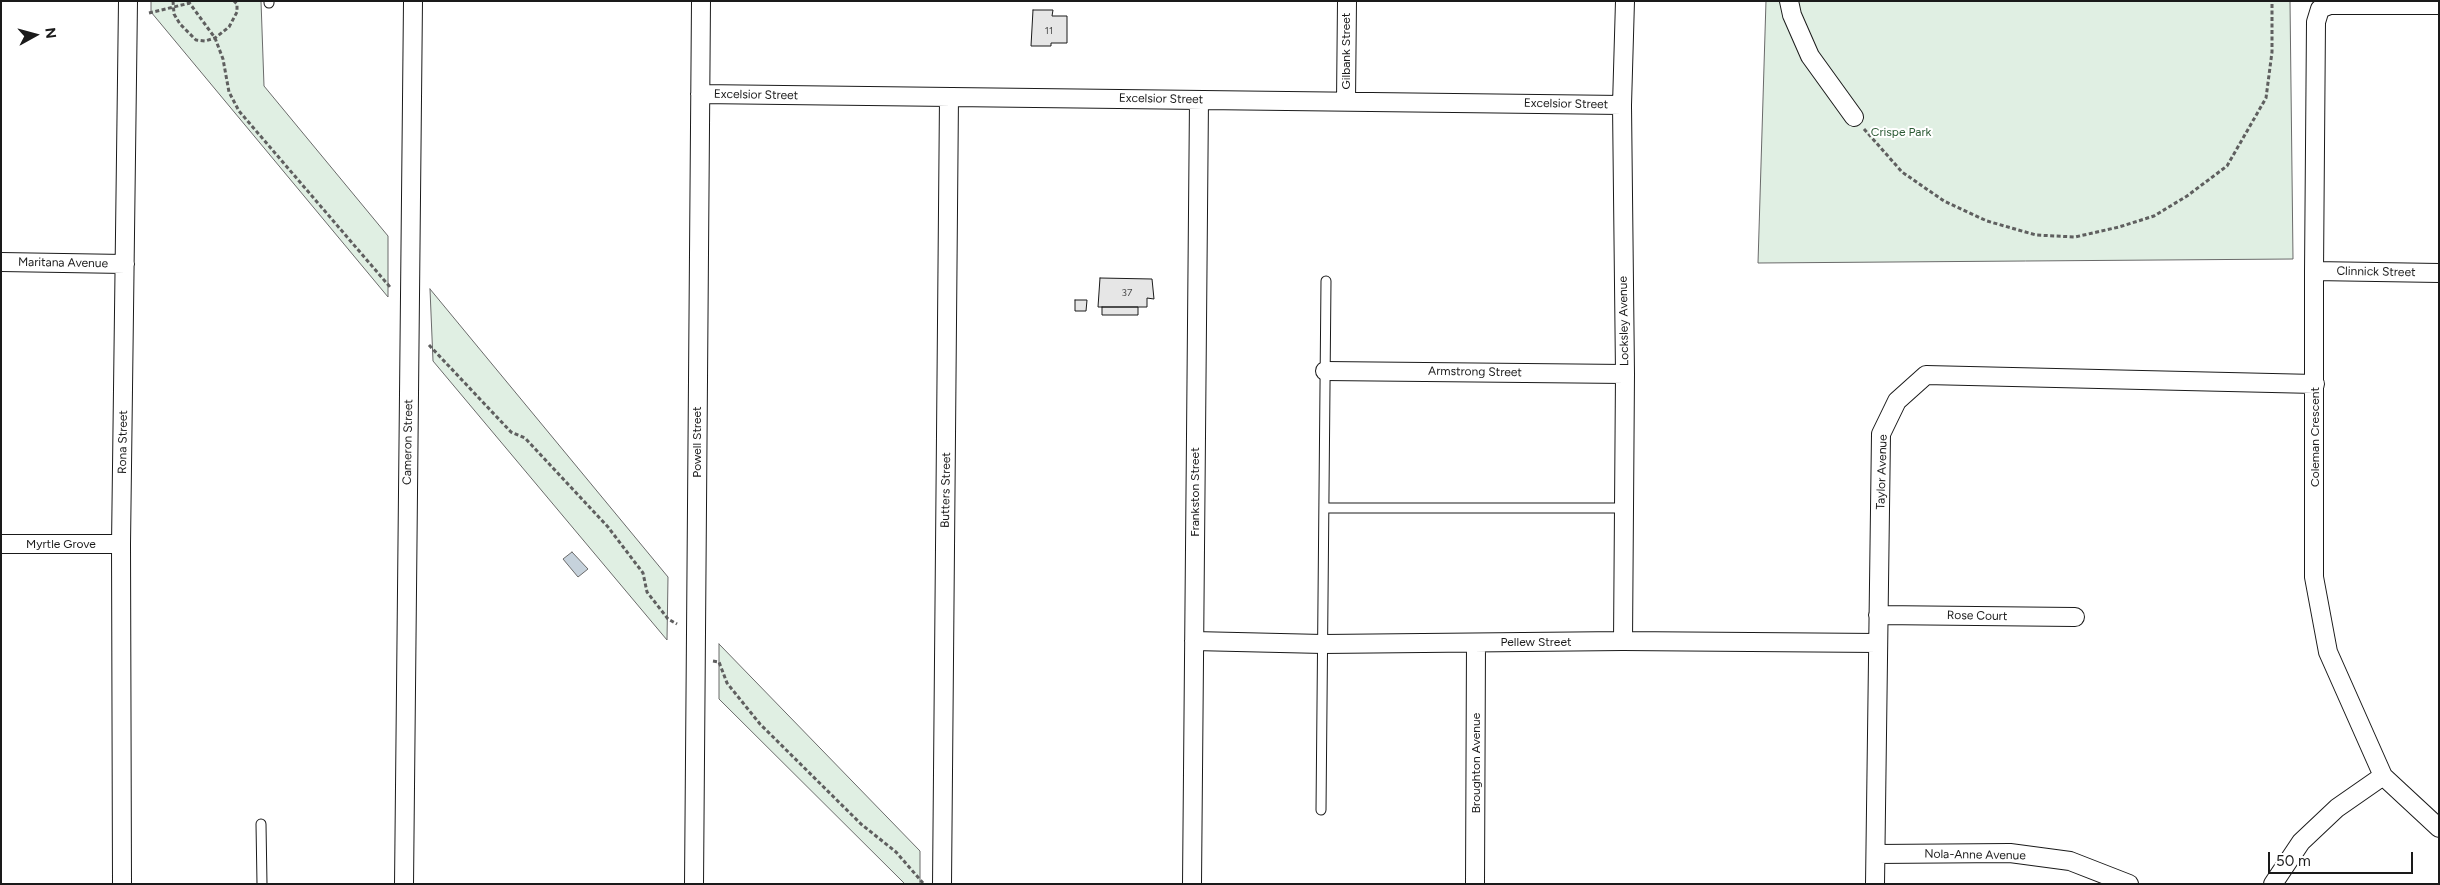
<!DOCTYPE html>
<html>
<head>
<meta charset="utf-8">
<style>
  body { margin:0 }
  #map { position:relative; width:2440px; height:885px; overflow:hidden; background:#fff; font-family:Figtree,sans-serif }
  canvas { display:block }
  .frame { position:absolute; inset:0; border:2px solid #1a1a1a; pointer-events:none }
  .north { position:absolute; left:10px; top:10px; width:50px; height:50px; -webkit-text-stroke:4px #fff; paint-order:stroke; rotate:83deg; font-size:14px; font-weight:700; line-height:20px; text-align:center; color:#1a1a1a }
  .north::after { content:''; display:block; margin:auto; width:18px; height:22px; background:#1a1a1a; clip-path:polygon(50% 0,100% 100%,50% 72%,0 100%) }
  .scale { position:absolute; left:2268px; top:852px; width:145px; height:22px; box-sizing:border-box; border:2px solid #1a1a1a; border-top:0; padding-left:6px; font-size:15px; line-height:18px; white-space:nowrap; color:#1a1a1a; -webkit-text-stroke:4px #fff; paint-order:stroke }
</style>
</head>
<body>
<div id="map">
<canvas width="2440" height="885"></canvas>
<div class="frame"></div>
<div class="north">N</div>
<div class="scale">50 m</div>
</div>
<script>
const g = document.querySelector('canvas').getContext('2d');
g.lineJoin = 'round';
function fillPath(path, color) {
  g.fillStyle = color;
  g.fill(path, 'evenodd');
}
function toPath(rows) {
  const path = new Path2D();
  for (const r of rows) {
    path.moveTo(r[0], r[1]);
    for (let i = 2; i < r.length; i += 2) path.lineTo(r[i], r[i + 1]);
  }
  return path;
}
function stroke(path, color, width, dash) {
  g.strokeStyle = color;
  g.lineWidth = width;
  g.lineCap = dash ? 'butt' : 'round';
  g.setLineDash(dash || []);
  g.stroke(path);
}
function write(font, color, halo, rows, align = 'center') {
  g.font = font + ' Figtree,sans-serif';
  g.lineWidth = 4;
  g.setLineDash([]);
  g.textBaseline = 'middle';
  g.strokeStyle = halo;
  g.fillStyle = color;
  for (const [text, x, y, turn = 0] of rows) {
    g.save();
    g.translate(x, y);
    g.rotate((+turn || 0) * Math.PI / 180);
    g.textAlign = isNaN(turn) ? turn : align;
    if (halo) g.strokeText(text, 0, 0);
    g.fillText(text, 0, 0);
    g.restore();
  }
}
const green = toPath([
  [151,1,261,1,264,86,388,236,388,297,151,12,151,1],
  [1766,1,2290,1,2293,259,1758,263,1766,1],
  [430,289,668,577,667,640,433,361,430,289],
  [719,644,920,851,920,884,905,884,719,699,719,644]
]);
const water = toPath([
  [572,552,588,569,578,577,563,559,572,552]
]);
const building = toPath([
  [1033,10,1053,10,1052,16,1067,16,1067,43,1051,43,1051,46,1031,46,1033,10],
  [1100,278,1152,279,1154,299,1147,298,1147,307,1098,307,1100,278],
  [1075,300,1087,300,1086,311,1075,311,1075,300],
  [1102,307,1138,307,1138,315,1102,315,1102,307]
]);
const path = toPath([
  [173,1,174,14,180,24,196,40,205,41,215,38,229,27,237,12,237,4,234,1],
  [188,1,215,38,223,59,229,92,239,111,390,287],
  [149,13,190,3],
  [1864,129,1902,172,1944,201,1987,221,2036,235,2075,237,2119,227,2154,216,2187,196,2227,166,2266,98,2272,52,2272,1],
  [429,345,511,432,525,438,608,527,643,573,647,592,668,619,677,624],
  [713,661,719,662,727,683,760,724,861,824,896,852,923,883]
]);
const service = toPath([
  [269,1,269,3],
  [1324,508,1624,508],
  [1321,810,1326,281],
  [261,824,262,884]
]);
const minor = toPath([
  [1789,1,1792,15,1810,56,1854,117],
  [2439,5,2330,5,2320,9,2316,22,2314,271,2314,577,2328,652,2383,776,2439,828],
  [700,94,1622,105],
  [1346,101,1347,1],
  [1,262,125,264],
  [2314,271,2439,273],
  [1325,371,1625,374],
  [1,544,121,544],
  [1878,615,2075,617],
  [1194,641,1323,644,1623,641,1878,643],
  [1623,641,1625,374,1622,105,1625,1],
  [1876,854,2010,853,2070,861,2129,884],
  [122,884,121,544,128,1],
  [404,884,413,1],
  [694,884,701,1],
  [942,884,949,97],
  [1192,884,1199,100],
  [1475,884,1476,643],
  [1875,884,1881,434,1897,401,1926,375,2315,384],
  [2273,884,2301,842,2337,808,2383,776]
]);
const numberNames = [
  ["11",1049,31],
  ["37",1127,293]
];
const streetNames = [
  ["Gilbank Street",1346,51,-90],
  ["Excelsior Street",756,95,1],
  ["Excelsior Street",1161,99,1],
  ["Excelsior Street",1566,104,1],
  ["Maritana Avenue",63,263,1],
  ["Clinnick Street",2376,272,1],
  ["Locksley Avenue",1624,321,-91],
  ["Armstrong Street",1475,372,1],
  ["Coleman Crescent",2315,437,-90],
  ["Rona Street",123,442,-89],
  ["Cameron Street",408,442,-89],
  ["Powell Street",697,442,-90],
  ["Taylor Avenue",1882,472,-88],
  ["Butters Street",946,490,-89],
  ["Frankston Street",1195,492,-90],
  ["Myrtle Grove",61,544],
  ["Rose Court",1977,616,1],
  ["Pellew Street",1536,642],
  ["Broughton Avenue",1476,763,-90],
  ["Nola-Anne Avenue",1975,855,1]
];
const parkNames = [
  ["Crispe Park",1901,132]
];
fillPath(green, '#e0efe3');
stroke(green, '#6a6a6a', 1);
fillPath(water, '#c6d2dc');
stroke(water, '#6a6a6a', 1);
fillPath(building, '#e6e6e6');
stroke(building, '#1a1a1a', 1);
stroke(service, '#1a1a1a', 11);
stroke(minor, '#1a1a1a', 20);
stroke(path, '#5f5f5f', 3, [4, 2.5]);
stroke(service, '#fff', 9);
stroke(minor, '#fff', 18);
write('10px', '#4d4d4d', null, numberNames);
write('12px', '#1a1a1a', '#fff', streetNames);
write('12px', '#2b5a34', '#fff', parkNames);
</script>
</body>
</html>
